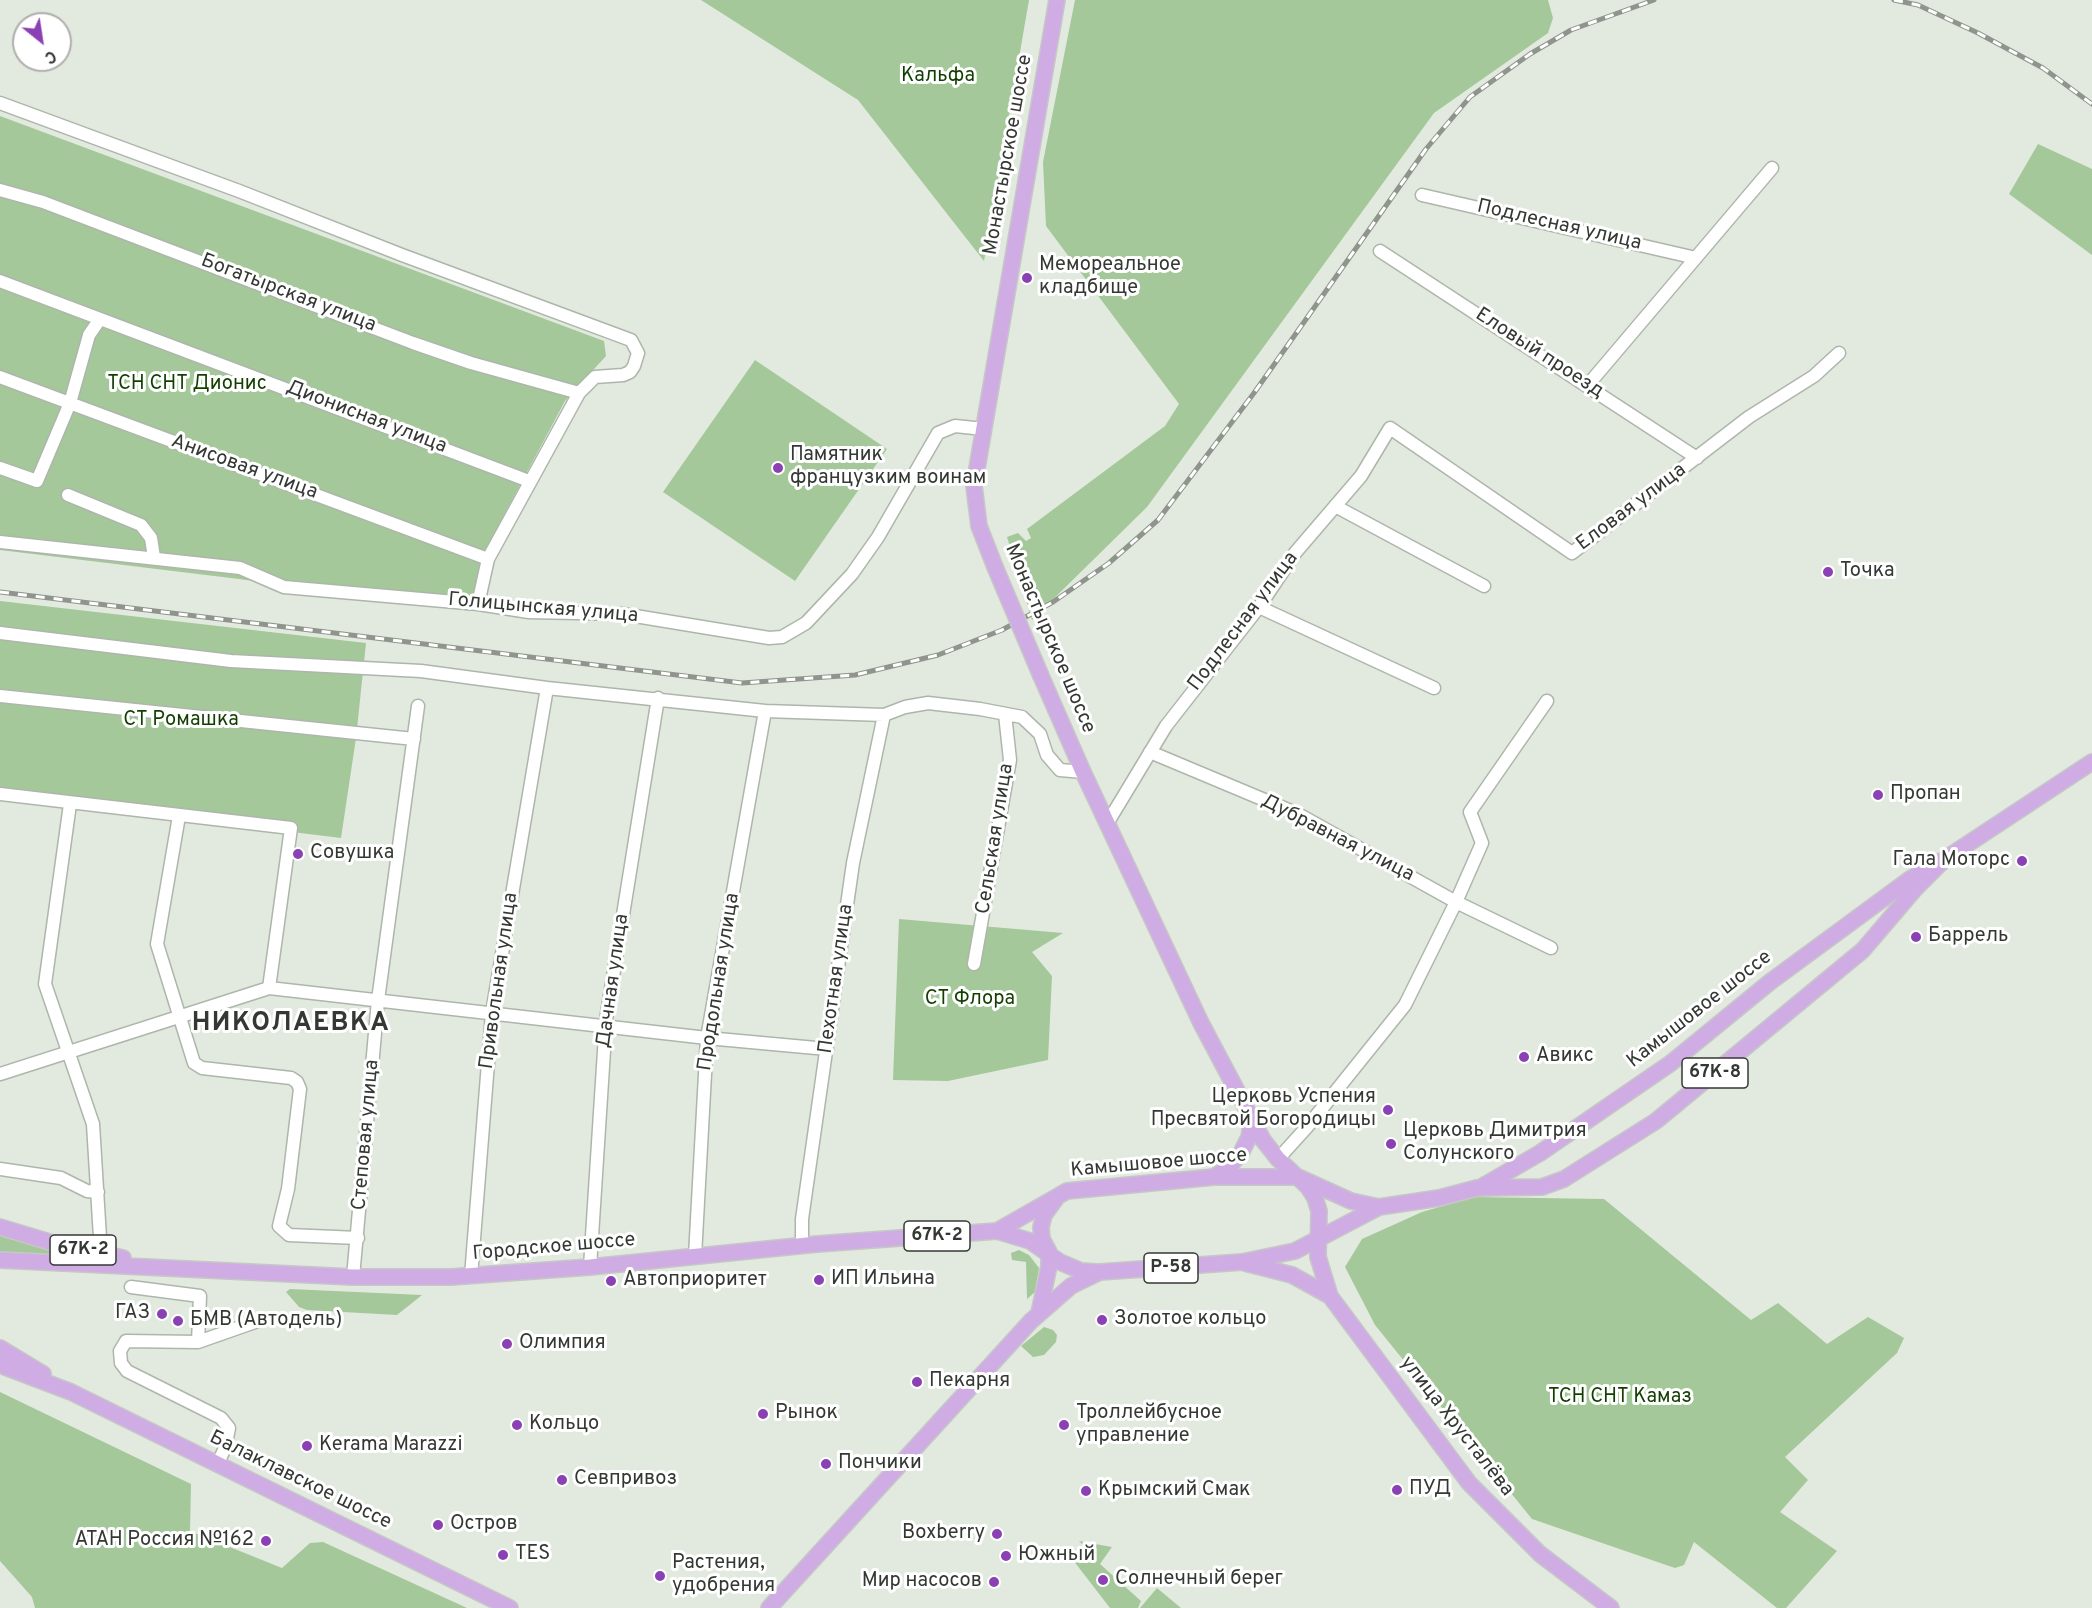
<!DOCTYPE html>
<html>
<head>
<meta charset="utf-8">
<style>
  body { margin:0 }
  #map { position:relative; width:2092px; height:1608px; overflow:hidden; background:#e2eadf; font-family:Overpass,sans-serif }
  canvas { display:block }
  .north { position:absolute; left:12px; top:12px; width:60px; height:60px; box-sizing:border-box; background:#fff; border:2px solid #aeafad; border-radius:50%; rotate:150deg; font-size:16px; font-weight:700; line-height:24px; text-align:center; color:#343833 }
  .north::after { content:''; display:block; margin:auto; width:21px; height:27px; background:#8a41b3; clip-path:polygon(50% 0,100% 100%,50% 72%,0 100%) }
</style>
</head>
<body>
<div id="map">
<canvas width="2092" height="1608"></canvas>
<div class="north">С</div>
</div>
<script>
const g = document.querySelector('canvas').getContext('2d');
g.lineJoin = 'round';
function fillPath(path, color) {
  g.fillStyle = color;
  g.fill(path, 'evenodd');
}
function toPath(rows) {
  const path = new Path2D();
  for (const r of rows) {
    path.moveTo(r[0], r[1]);
    for (let i = 2; i < r.length; i += 2) path.lineTo(r[i], r[i + 1]);
  }
  return path;
}
function stroke(path, color, width, dash) {
  g.strokeStyle = color;
  g.lineWidth = width;
  g.lineCap = dash ? 'butt' : 'round';
  g.setLineDash(dash || []);
  g.stroke(path);
}
function write(font, color, halo, rows, align = 'center') {
  g.font = font + ' Overpass,sans-serif';
  g.lineWidth = 6;
  g.setLineDash([]);
  g.textBaseline = 'middle';
  g.strokeStyle = halo;
  g.fillStyle = color;
  for (const [text, x, y, turn = 0] of rows) {
    g.save();
    g.translate(x, y);
    g.rotate((+turn || 0) * Math.PI / 180);
    g.textAlign = isNaN(turn) ? turn : align;
    if (halo) g.strokeText(text, 0, 0);
    g.fillText(text, 0, 0);
    g.restore();
  }
}
const green = toPath([
  [701,0,1029,0,984,261,858,100],
  [1075,0,1548,0,1553,18,1548,33,1434,113,1147,507,1032,620,1007,537,1018,533,1026,541,1031,538,1027,529,1165,426,1179,404,1046,226,1043,162],
  [0,116,604,341,606,356,565,401,497,528,473,595,471,611,239,579,0,550],
  [2038,144,2092,169,2092,255,2009,194],
  [755,360,887,449,795,581,663,492],
  [0,601,366,643,356,738,341,838,0,796],
  [899,919,1063,933,1032,952,1052,976,1048,1060,948,1081,893,1080],
  [1474,1197,1604,1199,1751,1320,1778,1303,1827,1344,1868,1317,1904,1338,1897,1353,1785,1457,1808,1480,1780,1512,1837,1551,1786,1608,1777,1608,1694,1542,1684,1565,1675,1568,1532,1519,1375,1325,1345,1267,1362,1239,1422,1212],
  [0,1234,62,1254,65,1259,0,1253],
  [1019,1250,1029,1255,1039,1268,1035,1292,1027,1299,1026,1262,1012,1260,1011,1253],
  [290,1289,422,1295,397,1315,307,1310,299,1307,286,1292],
  [1044,1327,1053,1330,1057,1335,1056,1342,1044,1355,1033,1357,1021,1346],
  [0,1392,191,1484,190,1531,282,1568,310,1543,323,1542,467,1608,35,1608,32,1597,0,1561],
  [1079,1541,1112,1547,1100,1564,1141,1601,1138,1608,1110,1608,1073,1560,1085,1550,1098,1561],
  [1157,1588,1181,1608,1140,1608]
]);
const minor = toPath([
  [0,103,239,191,402,255,631,340,638,353,634,366,630,372,623,375,595,377,579,393,488,559,478,604],
  [0,190,43,202,413,343,471,363,579,393],
  [1422,195,1696,258],
  [1380,251,1697,458],
  [0,281,529,481],
  [0,377,488,559],
  [1587,386,1772,168],
  [0,468,37,481,70,403,89,335,100,319],
  [68,495,141,525,151,538,154,557],
  [1335,506,1484,586],
  [0,542,240,568,284,587,478,604,529,612,623,614,769,638,782,637,806,623,852,574,878,537,938,433,955,426,984,429],
  [1259,607,1434,688],
  [0,633,231,661,421,671,547,688,765,711,884,715,905,707,928,703,980,709,1022,717,1040,734,1047,755,1060,770,1083,772],
  [0,696,414,739],
  [1150,752,1298,814,1456,902,1551,948],
  [0,794,291,828,269,988],
  [70,804,45,984,93,1124,101,1254],
  [179,816,157,944,194,1063,202,1068,291,1078,297,1082,300,1089,288,1189,279,1226,289,1235,358,1238],
  [1108,822,1166,726,1259,607,1295,553,1361,476,1390,428,1572,553,1749,417,1814,376,1839,353],
  [974,964,1010,760,1005,714],
  [0,1074,269,988,707,1038,827,1049],
  [1278,1159,1307,1127,1405,1005,1456,902,1482,843,1470,812,1547,701],
  [0,1169,61,1178,87,1191,98,1192],
  [802,1246,802,1219,853,863,884,715],
  [695,1256,707,1038,765,711],
  [590,1267,606,1020,658,698],
  [471,1276,492,1013,547,688],
  [353,1277,378,1000,418,706],
  [131,1287,200,1296,198,1342],
  [217,1465,225,1448,229,1428,221,1418,127,1371,121,1363,120,1351,126,1341,198,1342,255,1322]
]);
const major = toPath([
  [995,567,979,526,974,486,1057,0],
  [1041,676,1083,772,1201,1023,1263,1140,1278,1159,1308,1187,1315,1198,1319,1211,1318,1257,1330,1296,1469,1483,1540,1554,1611,1608],
  [1214,1177,1229,1167,1241,1153,1249,1137,1252,1119],
  [1483,1186,1540,1153,1671,1063,1770,982,1910,879,1945,859,2092,762],
  [0,1227,53,1243,123,1258],
  [997,1231,1067,1191,1214,1177,1298,1177,1351,1201,1379,1207],
  [0,1260,353,1277,451,1277,590,1267,817,1244,997,1231,1030,1241,1060,1262,1081,1271,1097,1272],
  [1245,1263,1292,1275,1330,1296],
  [1039,1313,1049,1266,1049,1252,1042,1239,1041,1227,1044,1215,1055,1200],
  [0,1348,43,1374],
  [0,1365,71,1392,510,1608],
  [769,1608,1031,1321,1071,1286,1100,1272,1242,1262,1295,1251,1379,1207,1439,1198,1477,1188,1542,1187,1564,1179,1656,1121,1863,950,1915,889,1945,859]
]);
const rail = toPath([
  [1894,0,1918,5,1978,33,2043,68,2092,104],
  [0,592,742,683,855,675,938,655,1002,630,1053,602,1109,563,1158,520,1254,393,1426,149,1470,97,1530,54,1571,30,1654,0]
]);
const majorBridge = toPath([
  [995,567,1041,676]
]);
const markers = [
  [1027,278,6,"#8a41b3"],
  [778,468,6,"#8a41b3"],
  [1828,572,6,"#8a41b3"],
  [1878,795,6,"#8a41b3"],
  [298,854,6,"#8a41b3"],
  [2022,861,6,"#8a41b3"],
  [1916,937,6,"#8a41b3"],
  [1524,1057,6,"#8a41b3"],
  [1388,1110,6,"#8a41b3"],
  [1391,1144,6,"#8a41b3"],
  [819,1280,6,"#8a41b3"],
  [611,1281,6,"#8a41b3"],
  [162,1314,6,"#8a41b3"],
  [1102,1320,6,"#8a41b3"],
  [178,1321,6,"#8a41b3"],
  [507,1344,6,"#8a41b3"],
  [917,1382,6,"#8a41b3"],
  [763,1414,6,"#8a41b3"],
  [517,1425,6,"#8a41b3"],
  [1064,1425,6,"#8a41b3"],
  [307,1446,6,"#8a41b3"],
  [826,1464,6,"#8a41b3"],
  [562,1480,6,"#8a41b3"],
  [1397,1490,6,"#8a41b3"],
  [1086,1491,6,"#8a41b3"],
  [438,1525,6,"#8a41b3"],
  [997,1534,6,"#8a41b3"],
  [266,1541,6,"#8a41b3"],
  [503,1555,6,"#8a41b3"],
  [1006,1556,6,"#8a41b3"],
  [660,1576,6,"#8a41b3"],
  [1103,1580,6,"#8a41b3"],
  [994,1582,6,"#8a41b3"]
];
const shields = [
  [1715,1073,66],
  [937,1236,66],
  [83,1250,66],
  [1171,1268,54]
];
const shieldNames = [
  ["67К-8",1715,1073],
  ["67К-2",937,1236],
  ["67К-2",83,1250],
  ["Р-58",1171,1268]
];
const parkNames = [
  ["Кальфа",938,77],
  ["ТСН СНТ Дионис",187,385],
  ["СТ Ромашка",181,721],
  ["СТ Флора",970,1000],
  ["ТСН СНТ Камаз",1620,1398]
];
const streetNames = [
  ["Монастырское шоссе",1009,155,-80],
  ["Подлесная улица",1559,226,13],
  ["Богатырская улица",288,294,21],
  ["Еловый проезд",1539,354,33],
  ["Дионисная улица",366,418,21],
  ["Анисовая улица",244,468,20],
  ["Еловая улица",1632,508,-37],
  ["Голицынская улица",543,609,5],
  ["Подлесная улица",1244,622,-53],
  ["Монастырское шоссе",1049,639,67],
  ["Сельская улица",996,839,-81],
  ["Дубравная улица",1337,839,27],
  ["Пехотная улица",837,979,-82],
  ["Привольная улица",500,981,-82],
  ["Дачная улица",614,981,-82],
  ["Продольная улица",720,982,-81],
  ["Камышовое шоссе",1700,1010,-38],
  ["Степовая улица",367,1135,-85],
  ["Камышовое шоссе",1159,1164,-5],
  ["Городское шоссе",554,1248,-5],
  ["улица Хрусталёва",1456,1427,52],
  ["Балаклавское шоссе",300,1481,26]
];
const poiNames = [
  ["Мемореальное",1039,266],
  ["кладбище",1039,289],
  ["Памятник",790,456],
  ["французким воинам",790,479],
  ["Точка",1840,572],
  ["Пропан",1890,795],
  ["Совушка",310,854],
  ["Гала Моторс",2010,861,"right"],
  ["Баррель",1928,937],
  ["Авикс",1536,1057],
  ["Церковь Успения",1376,1098,"right"],
  ["Пресвятой Богородицы",1376,1121,"right"],
  ["Церковь Димитрия",1403,1132],
  ["Солунского",1403,1155],
  ["ИП Ильина",831,1280],
  ["Автоприоритет",623,1281],
  ["ГАЗ",150,1314,"right"],
  ["Золотое кольцо",1114,1320],
  ["БМВ (Автодель)",190,1321],
  ["Олимпия",519,1344],
  ["Пекарня",929,1382],
  ["Рынок",775,1414],
  ["Троллейбусное",1076,1414],
  ["управление",1076,1437],
  ["Кольцо",529,1425],
  ["Kerama Marazzi",319,1446],
  ["Пончики",838,1464],
  ["Севпривоз",574,1480],
  ["ПУД",1409,1490],
  ["Крымский Смак",1098,1491],
  ["Остров",450,1525],
  ["Boxberry",985,1534,"right"],
  ["АТАН Россия №162",254,1541,"right"],
  ["TES",515,1555],
  ["Южный",1018,1556],
  ["Растения,",672,1564],
  ["удобрения",672,1587],
  ["Солнечный берег",1115,1580],
  ["Мир насосов",982,1582,"right"]
];
const districtNames = [
  ["НИКОЛАЕВКА",291,1025]
];
fillPath(green, '#a4c899');
stroke(minor, '#aeb6ac', 15);
stroke(major, '#c6c7c6', 18);
stroke(minor, '#fff', 12);
stroke(major, '#cfade4', 15);
stroke(rail, '#8f958d', 5);
stroke(rail, '#fff', 3, [9]);
stroke(majorBridge, '#c6c7c6', 18, []);
stroke(majorBridge, '#cfade4', 15);
for (const [x, y, r, color] of markers) {
  const dot = new Path2D();
  dot.arc(x, y, r, 0, 2 * Math.PI);
  g.fillStyle = color;
  g.fill(dot);
  stroke(dot, '#fff', 2);
}
for (const [x, y, w] of shields) {
  const box = new Path2D();
  box.roundRect(x - w / 2, y - 15, w, 30, 4.5);
  g.fillStyle = '#fff';
  g.fill(box);
  stroke(box, '#343833', 1.5);
}
write('bold 18px', '#343833', null, shieldNames);
write('20px', '#123f00', '#fff', parkNames);
write('20px', '#343833', '#fff', streetNames);
write('20px', '#343833', '#fff', poiNames, 'left');
g.letterSpacing = '1.5px';
write('bold 26px', '#343833', '#fff', districtNames);
g.letterSpacing = '0px';
</script>
</body>
</html>
